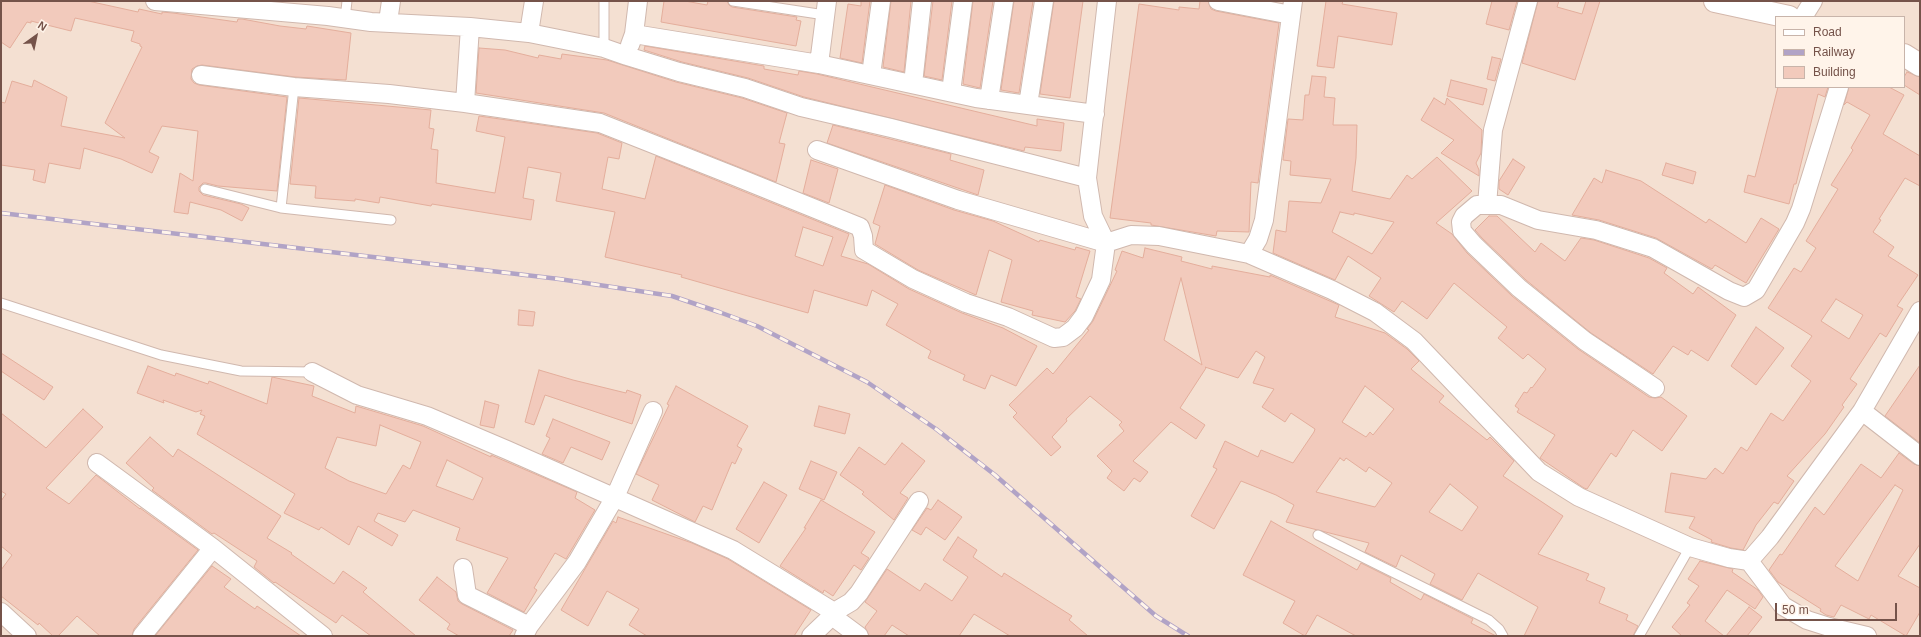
<!DOCTYPE html>
<html>
<head>
<meta charset="utf-8">
<style>
  body { margin:0 }
  #map { position:relative; width:1921px; height:637px; overflow:hidden; background:#fcf0e4; font-family:Helvetica,sans-serif }
  canvas { display:block }
  .frame { position:absolute; inset:0; border:2px solid #75534a; pointer-events:none }
  .legend { position:absolute; left:1775px; top:16px; width:130px; height:72px; box-sizing:border-box; background:#fff4ea; border:1px solid #c8b4aa; margin:0; padding:5px 7px; list-style:none; font-size:12px; color:#75534a }
  .legend li { display:flex; align-items:center; gap:8px; height:20px }
  .legend b { width:20px; border:1px solid #c8b4aa }
  .north { position:absolute; left:16px; top:16px; width:40px; height:40px; -webkit-text-stroke:3px #fff4ea; paint-order:stroke; rotate:33deg; font-size:11px; font-weight:700; line-height:16px; text-align:center; color:#75534a }
  .north::after { content:''; display:block; margin:auto; width:14px; height:18px; background:#75534a; clip-path:polygon(50% 0,100% 100%,50% 72%,0 100%) }
  .scale { position:absolute; left:1775px; top:603px; width:122px; height:18px; box-sizing:border-box; border:2px solid #75534a; border-top:0; padding-left:5px; font-size:12px; line-height:14px; white-space:nowrap; color:#75534a; -webkit-text-stroke:3px #fff4ea; paint-order:stroke }
</style>
</head>
<body>
<div id="map">
<canvas width="1921" height="637"></canvas>
<div class="frame"></div>
<ul class="legend">
<li><b style="height:5px;background:#fff"></b>Road</li>
<li><b style="height:5px;background:#b1a3c6"></b>Railway</li>
<li><b style="height:11px;background:#f2cabc"></b>Building</li>
</ul>
<div class="north">N</div>
<div class="scale">50 m</div>
</div>
<script>
const g = document.querySelector('canvas').getContext('2d');
g.lineJoin = 'round';
function fillPath(path, color) {
  g.fillStyle = color;
  g.fill(path, 'evenodd');
}
function toPath(rows) {
  const path = new Path2D();
  for (const r of rows) {
    path.moveTo(r[0], r[1]);
    for (let i = 2; i < r.length; i += 2) path.lineTo(r[i], r[i + 1]);
  }
  return path;
}
function stroke(path, color, width, dash) {
  g.strokeStyle = color;
  g.lineWidth = width;
  g.lineCap = dash ? 'butt' : 'round';
  g.setLineDash(dash || []);
  g.stroke(path);
}
const residential = toPath([
  [1,1,1920,1,1920,636,1,636],
  [1776,17,1904,17,1904,87,1776,87]
]);
const building = toPath([
  [1,1,88,1,138,12,139,9,162,14,162,12,173,13,237,22,238,19,242,19,280,26,306,29,307,26,351,33,346,80,295,77,202,65,197,66,192,69,191,79,194,83,199,85,287,97,277,191,218,186,206,183,203,183,199,187,199,191,203,195,241,204,249,208,242,221,221,210,190,202,188,214,174,212,180,173,193,181,198,131,162,126,149,152,159,157,152,173,121,159,84,148,80,169,49,163,45,183,33,180,35,170,1,165,1,102,5,103,12,81,32,87,34,80,67,97,61,126,125,138,105,123,142,47,140,46,140,44,131,41,134,31,75,18,71,31,31,21,31,23,27,22,10,48,1,42,1,1],
  [664,1,685,1,707,5,708,1,727,1,729,5,732,7,797,17,796,20,801,21,796,46,661,22,664,1],
  [861,1,870,1,862,63,840,58,848,4,861,6,861,1],
  [891,1,911,1,904,72,883,67,891,1],
  [933,1,952,1,942,80,924,76,933,1],
  [973,1,993,1,980,88,963,84,973,1],
  [1014,1,1033,1,1019,93,1001,90,1014,1],
  [1054,1,1083,1,1070,98,1040,94,1054,1],
  [1200,1,1208,1,1211,9,1216,11,1279,23,1258,183,1251,182,1249,232,1217,231,1216,236,1151,225,1151,223,1110,218,1139,4,1179,10,1179,7,1199,9,1200,1],
  [1326,1,1343,1,1342,4,1397,13,1392,45,1338,36,1334,68,1317,66,1326,1],
  [1492,1,1517,1,1509,30,1486,24,1492,1],
  [1538,1,1559,1,1557,7,1582,14,1586,1,1600,1,1575,80,1522,63,1538,1],
  [645,46,752,64,764,66,764,69,798,75,799,71,817,74,1037,126,1037,119,1064,123,1061,151,1025,147,1024,151,804,97,748,78,682,62,644,50,645,46],
  [479,48,505,50,538,58,539,55,561,59,562,54,607,60,676,82,742,98,787,113,779,143,785,144,776,182,604,113,476,93,479,48],
  [1492,57,1501,59,1495,81,1487,79,1492,57],
  [1907,72,1920,77,1920,95,1904,85,1904,77,1907,72],
  [1312,76,1326,77,1324,97,1335,98,1333,125,1357,125,1356,158,1352,191,1390,199,1407,175,1412,179,1437,157,1472,191,1436,223,1452,234,1467,253,1512,296,1578,349,1649,397,1655,398,1661,397,1687,416,1662,451,1633,430,1616,457,1611,453,1587,489,1584,488,1540,458,1555,435,1517,412,1519,409,1515,406,1524,392,1527,393,1531,387,1532,388,1546,369,1528,354,1523,359,1498,338,1507,327,1454,283,1427,319,1402,301,1394,312,1369,296,1381,278,1348,256,1335,280,1273,253,1276,230,1286,232,1289,201,1321,203,1331,179,1290,175,1291,161,1283,160,1288,119,1303,120,1305,95,1309,95,1312,76],
  [1340,212,1354,215,1354,213,1394,222,1372,254,1332,232,1340,212],
  [1451,80,1487,89,1483,105,1447,96,1451,80],
  [1778,87,1828,87,1825,97,1818,94,1796,184,1794,184,1789,204,1744,192,1748,175,1755,177,1778,87],
  [1849,87,1889,87,1904,95,1883,134,1920,156,1920,186,1905,178,1879,219,1881,220,1873,232,1894,247,1888,256,1918,275,1897,306,1903,309,1886,337,1880,333,1850,379,1857,384,1842,405,1844,407,1825,434,1787,476,1794,481,1778,504,1774,502,1756,525,1743,550,1731,548,1711,542,1712,540,1689,528,1695,517,1665,512,1671,473,1706,479,1715,468,1723,474,1741,447,1747,451,1771,413,1783,421,1811,381,1791,366,1812,336,1768,308,1794,268,1801,272,1816,248,1806,241,1838,189,1831,185,1853,150,1851,148,1870,115,1847,102,1844,105,1849,87],
  [1836,299,1863,315,1849,339,1821,321,1836,299],
  [299,98,431,110,429,128,434,129,431,149,438,150,436,183,495,193,505,137,476,131,479,116,597,133,622,143,619,159,608,157,602,189,645,199,656,156,849,234,841,256,868,264,909,289,962,313,1003,328,1037,346,1016,386,991,375,985,389,963,380,965,375,928,358,931,351,886,325,898,304,872,290,867,306,814,290,808,313,681,277,682,275,605,257,615,212,556,201,561,173,528,167,523,198,534,200,531,220,432,204,431,206,380,197,379,203,355,199,355,201,315,198,316,186,290,184,299,98],
  [803,227,833,237,823,266,795,256,803,227],
  [1434,98,1445,105,1447,98,1482,130,1481,153,1476,163,1479,170,1479,176,1441,153,1454,140,1421,120,1434,98],
  [833,125,951,154,950,160,984,170,978,195,827,143,833,125],
  [1513,159,1525,167,1508,195,1499,189,1499,181,1513,159],
  [811,160,838,169,829,203,803,193,811,160],
  [1666,163,1696,172,1693,184,1662,175,1666,163],
  [1606,170,1641,181,1706,223,1709,219,1746,243,1761,218,1779,229,1746,283,1715,265,1712,269,1656,238,1599,220,1572,215,1594,178,1602,183,1606,170],
  [885,185,954,210,993,221,1039,242,1040,240,1075,250,1076,247,1090,251,1076,297,1081,299,1075,311,1065,322,1032,315,1033,311,1001,302,1012,260,989,250,976,295,918,270,875,244,880,226,873,223,885,185],
  [1489,216,1497,216,1535,252,1541,243,1565,261,1581,238,1594,240,1649,258,1667,268,1664,273,1693,294,1698,287,1736,315,1708,361,1691,350,1688,355,1673,346,1653,374,1591,333,1526,280,1482,238,1475,230,1489,216],
  [1145,248,1182,257,1181,261,1212,269,1212,266,1270,277,1270,275,1339,305,1335,317,1385,333,1407,349,1419,361,1411,369,1444,396,1439,402,1487,440,1490,437,1514,461,1503,476,1563,516,1538,554,1589,574,1586,580,1605,588,1599,603,1628,615,1626,620,1638,626,1633,636,1524,636,1538,607,1478,573,1462,600,1430,584,1435,574,1401,555,1396,567,1365,552,1369,543,1286,522,1294,505,1276,495,1241,481,1214,529,1191,516,1217,469,1213,467,1225,441,1258,457,1261,450,1293,463,1314,432,1315,429,1291,413,1285,422,1262,407,1274,389,1253,383,1265,357,1256,351,1238,378,1205,367,1206,368,1180,408,1205,425,1196,439,1171,422,1133,461,1148,472,1140,482,1134,478,1124,491,1107,478,1112,471,1097,456,1124,431,1119,425,1122,422,1090,396,1066,419,1067,421,1052,437,1061,447,1051,456,1013,417,1017,413,1009,405,1047,368,1053,374,1089,330,1087,329,1093,321,1117,271,1115,270,1122,251,1143,258,1145,248],
  [1181,278,1202,365,1164,340,1181,278],
  [1365,386,1394,409,1373,435,1370,432,1366,437,1342,422,1365,386],
  [1340,458,1344,461,1346,458,1366,472,1369,467,1392,483,1375,507,1316,492,1340,458],
  [1450,484,1478,507,1462,531,1429,512,1450,484],
  [519,310,535,312,533,326,518,325,519,310],
  [1756,327,1784,348,1756,385,1731,366,1756,327],
  [1,353,53,387,44,400,1,371,1,353],
  [1920,365,1920,443,1885,416,1920,365],
  [148,366,175,376,176,373,208,384,209,381,267,404,272,377,314,386,312,396,355,413,356,406,423,426,491,457,491,455,577,492,575,498,595,510,566,559,555,553,534,588,537,590,524,612,487,593,508,558,456,540,460,528,413,510,405,522,378,513,374,521,398,535,392,546,358,526,349,545,321,527,319,530,284,513,295,494,197,434,205,416,200,414,202,410,196,412,163,400,164,403,137,393,148,366],
  [380,425,421,442,410,469,403,465,386,494,349,481,325,468,337,437,376,446,380,425],
  [447,460,483,478,473,500,436,486,447,460],
  [539,370,573,380,626,393,627,390,641,395,632,424,545,395,534,425,525,422,539,370],
  [676,386,748,426,737,446,742,449,735,464,732,462,712,510,703,506,695,522,652,500,659,485,636,474,669,405,667,404,676,386],
  [485,401,499,405,494,428,480,425,485,401],
  [819,406,850,414,845,434,814,426,819,406],
  [83,409,103,427,46,488,69,504,96,475,140,509,140,508,198,550,134,629,132,636,100,636,77,616,58,636,53,636,39,623,38,625,1,596,1,570,12,555,1,546,1,501,6,494,1,491,1,413,46,448,83,409],
  [553,419,610,442,602,460,571,447,563,463,542,454,550,438,546,436,553,419],
  [150,437,173,457,178,449,281,516,267,538,292,553,291,554,334,584,343,571,367,588,363,592,416,636,371,636,342,615,336,623,275,582,274,583,254,567,257,561,214,533,212,534,152,490,154,488,126,463,150,437],
  [902,443,925,461,900,493,908,498,894,520,862,494,864,492,840,475,859,447,885,465,902,443],
  [1899,453,1914,464,1920,466,1920,544,1898,576,1920,588,1920,612,1906,636,1871,615,1869,619,1841,605,1834,617,1826,615,1820,611,1821,609,1778,582,1769,570,1780,554,1782,555,1815,507,1824,515,1861,464,1881,478,1899,453],
  [1895,485,1903,490,1858,581,1835,566,1895,485],
  [811,461,837,472,824,500,799,489,811,461],
  [764,482,787,495,759,543,736,529,764,482],
  [821,500,875,532,861,553,869,558,861,570,854,565,833,596,824,590,823,593,780,566,806,528,804,528,821,500],
  [938,500,962,517,945,540,926,527,921,535,912,530,927,508,931,510,938,500],
  [618,517,692,543,728,559,811,610,794,636,647,636,629,625,639,609,607,591,588,626,561,610,613,521,616,523,618,517],
  [1271,521,1357,570,1361,563,1391,578,1390,582,1421,600,1424,594,1473,619,1471,623,1496,636,1356,636,1317,615,1305,636,1283,623,1295,601,1243,575,1271,521],
  [958,537,977,550,973,557,1002,577,1004,573,1072,616,1069,620,1088,636,1010,636,974,614,959,636,909,636,892,625,884,636,869,636,865,627,877,611,865,602,887,569,920,591,925,583,952,601,968,577,943,560,958,537],
  [1700,561,1733,569,1732,572,1758,590,1763,597,1755,609,1727,590,1705,621,1724,636,1682,636,1672,627,1690,605,1687,603,1699,586,1688,579,1700,561],
  [212,566,231,579,224,587,255,609,257,606,301,636,155,636,212,566],
  [437,577,456,592,458,601,462,604,513,630,509,636,459,636,447,629,450,624,419,600,437,577],
  [1749,607,1762,617,1747,636,1726,636,1749,607]
]);
const lane = toPath([
  [604,1,604,48],
  [733,1,825,15],
  [345,19,347,1],
  [205,189,281,208,391,220],
  [281,208,294,87],
  [1,303,161,355,241,371,312,372],
  [1318,535,1489,620,1499,629,1503,636],
  [1639,636,1690,547]
]);
const street = toPath([
  [155,1,328,16,371,22,470,27,529,33,604,48,627,56,679,72,745,88,801,107,891,128,1087,178],
  [1218,1,1291,15],
  [1803,17,1813,1],
  [388,22,391,1],
  [470,27,465,103,600,123,734,176,860,227,863,236,864,250,913,279,966,303,1008,317,1054,338,1063,337,1075,328,1084,316,1101,280,1106,243,1131,235,1159,236,1249,254,1332,290,1375,312,1414,341,1539,472,1579,497,1690,547,1729,558,1749,561,1783,606,1807,620,1829,627,1867,636],
  [529,33,534,1],
  [634,34,819,64,976,98,1095,114],
  [630,45,634,34,638,1],
  [819,64,827,1],
  [201,75,294,87,389,94,465,103],
  [871,75,881,1],
  [913,84,922,1],
  [951,92,963,1],
  [989,100,1004,1],
  [1028,105,1044,1],
  [817,150,958,200,1106,243],
  [1487,205,1493,130,1528,1],
  [1106,243,1093,216,1087,178,1107,1],
  [1249,254,1258,239,1264,220,1293,1],
  [312,372,357,395,427,416,507,450,733,550,834,612],
  [1655,388,1585,341,1519,288,1474,245,1462,231,1461,222,1464,216,1477,205,1501,205,1538,220,1596,230,1653,248,1729,291,1744,297,1756,290,1795,223,1801,209,1839,87],
  [1862,411,1920,456],
  [97,463,213,548,323,636],
  [1749,561,1770,537,1862,411,1920,311],
  [463,568,467,595,529,626],
  [1,612,27,636],
  [832,616,859,636],
  [142,636,213,548],
  [524,636,529,626,577,562,615,497,653,411],
  [811,636,832,616,834,612,851,602,859,593,919,501]
]);
const secondary = toPath([
  [1715,1,1789,17],
  [1904,55,1920,65]
]);
const rail = toPath([
  [1,213,559,279,672,296,719,312,757,326,867,382,936,429,995,475,1156,616,1188,636]
]);
fillPath(residential, '#f4e0d2');
fillPath(building, '#f2cabc');
stroke(building, '#e4ae9c', 1);
stroke(lane, '#d0b8ae', 11);
stroke(street, '#d0b8ae', 20);
stroke(secondary, '#d3b7ab', 24);
stroke(lane, '#fff', 9);
stroke(street, '#fff', 18);
stroke(secondary, '#fff', 22);
stroke(rail, '#b1a3c6', 4.5);
stroke(rail, '#fff4ea', 3, [9]);
</script>
</body>
</html>
